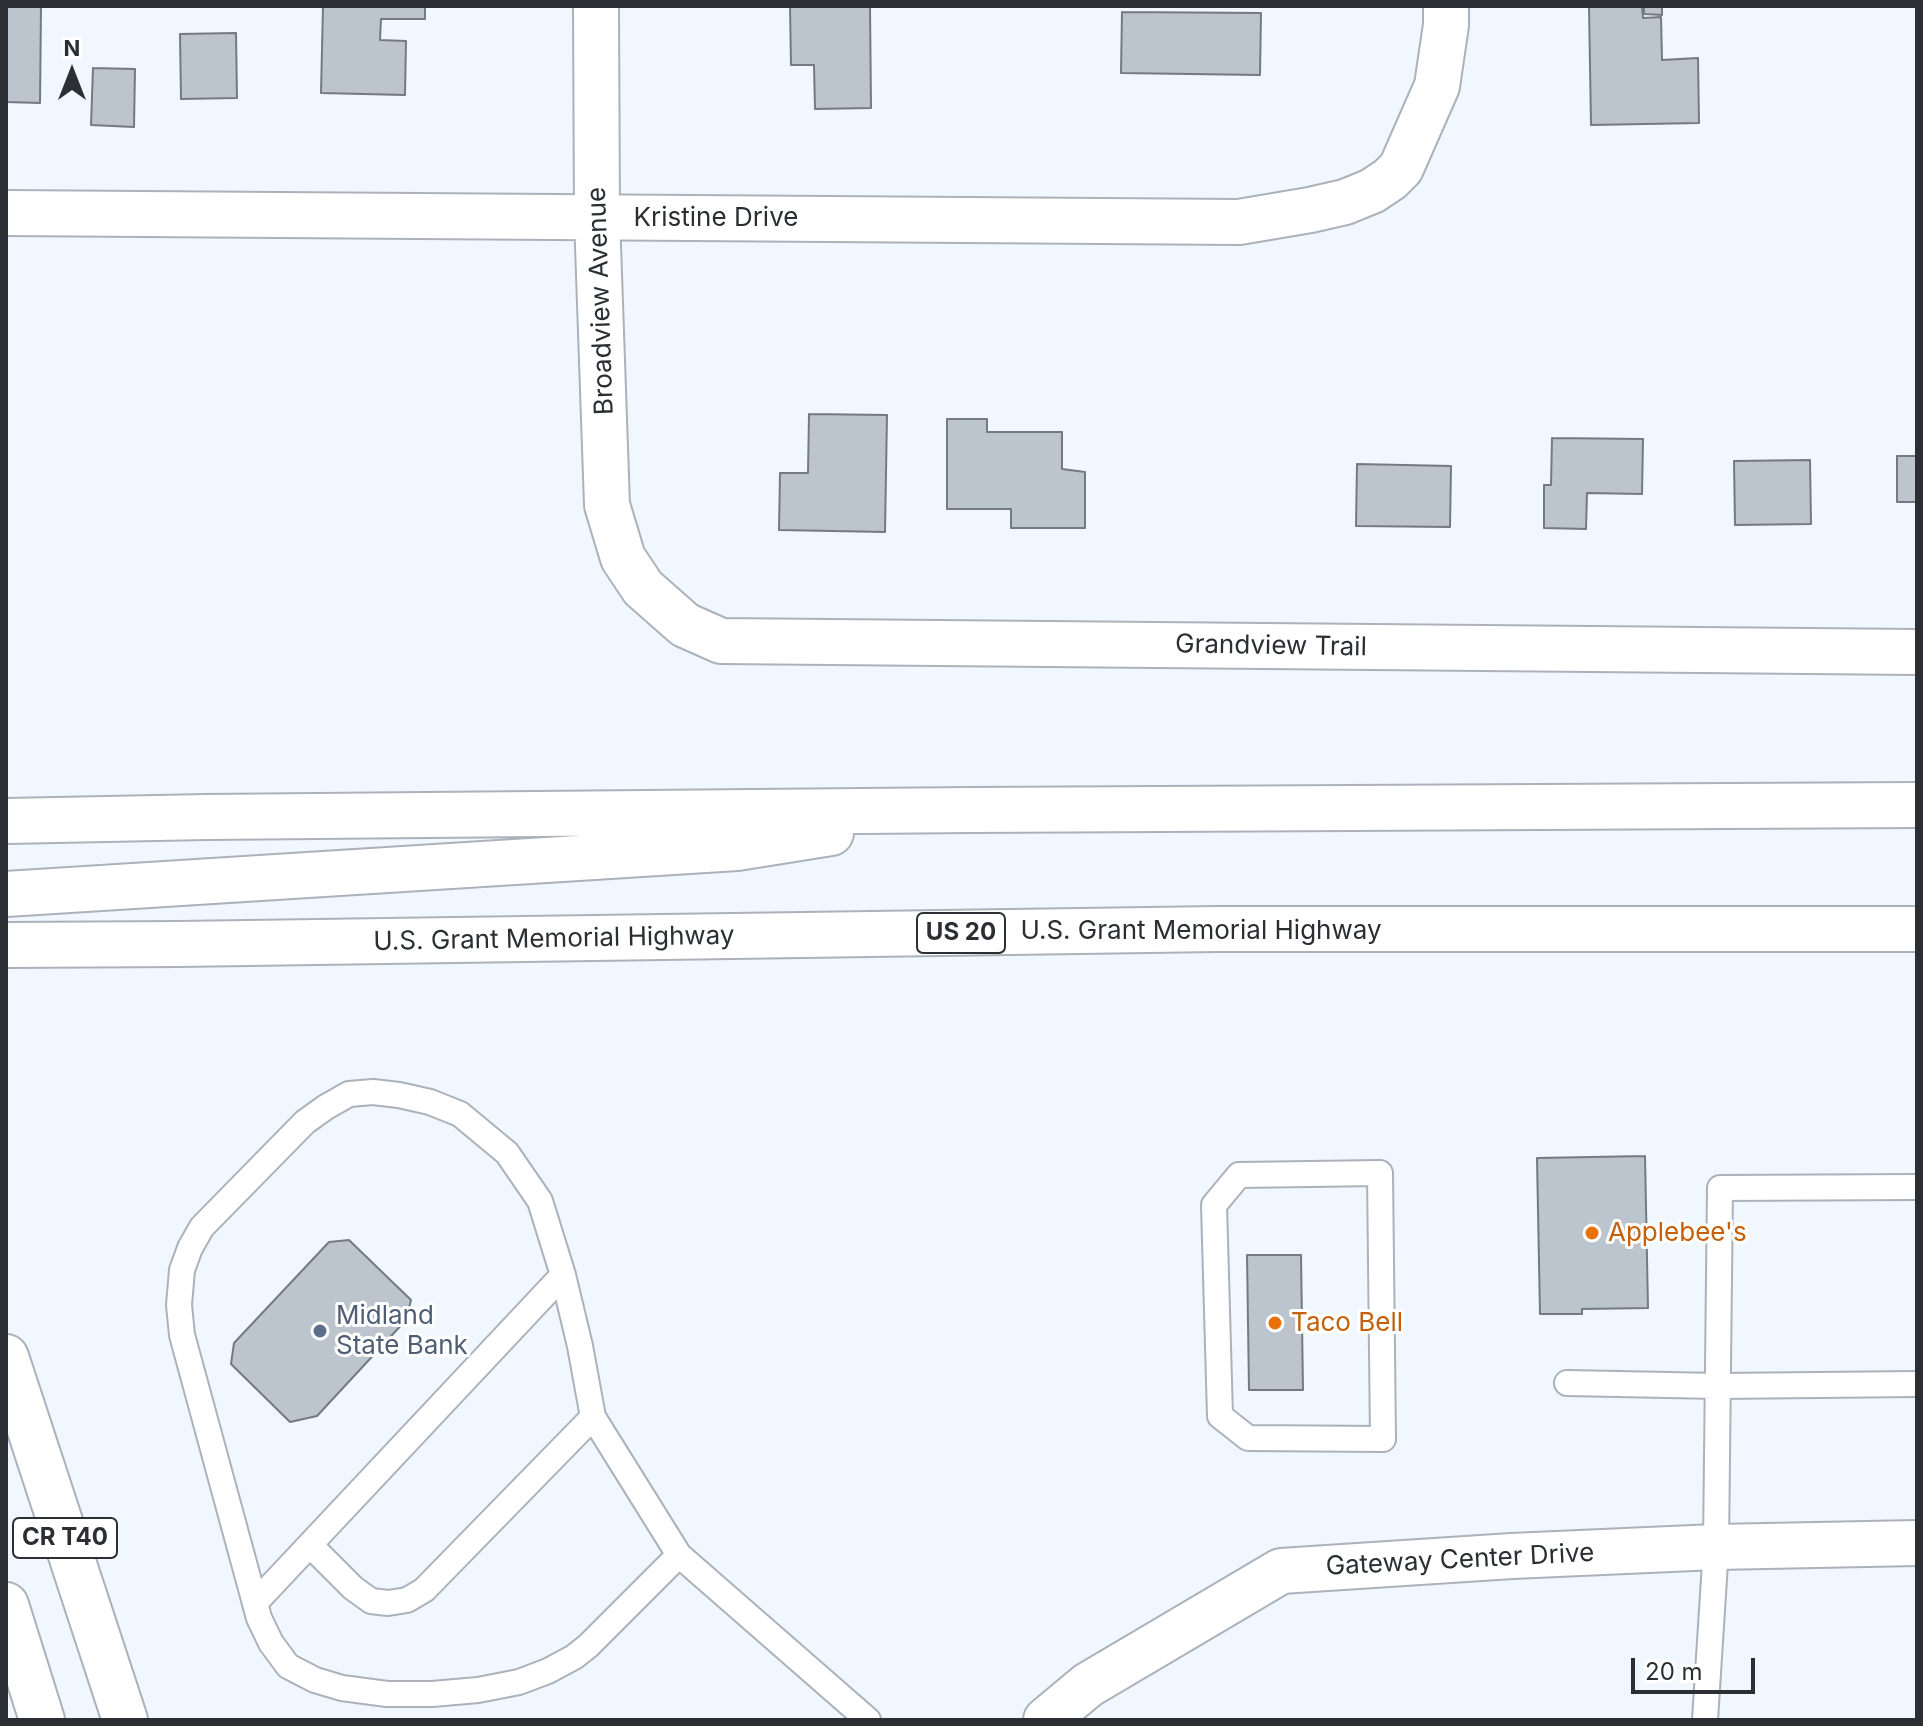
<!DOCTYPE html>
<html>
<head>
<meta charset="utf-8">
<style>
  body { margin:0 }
  #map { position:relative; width:1923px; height:1726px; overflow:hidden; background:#f0f7fe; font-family:Inter,sans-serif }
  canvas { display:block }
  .frame { position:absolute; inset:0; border:8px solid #2b2e32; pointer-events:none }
  .north { position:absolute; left:32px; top:32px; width:80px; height:80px; -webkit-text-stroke:6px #fff; paint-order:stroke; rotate:0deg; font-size:22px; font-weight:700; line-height:32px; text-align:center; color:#2b2e32 }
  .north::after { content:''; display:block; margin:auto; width:28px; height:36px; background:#2b2e32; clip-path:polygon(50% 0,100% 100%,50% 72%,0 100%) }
  .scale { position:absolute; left:1631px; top:1658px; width:124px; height:36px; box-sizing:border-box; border:4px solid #2b2e32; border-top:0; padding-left:10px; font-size:24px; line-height:28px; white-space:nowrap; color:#2b2e32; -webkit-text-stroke:6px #fff; paint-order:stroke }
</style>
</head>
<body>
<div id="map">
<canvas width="1923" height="1726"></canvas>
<div class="frame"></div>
<div class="north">N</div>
<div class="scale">20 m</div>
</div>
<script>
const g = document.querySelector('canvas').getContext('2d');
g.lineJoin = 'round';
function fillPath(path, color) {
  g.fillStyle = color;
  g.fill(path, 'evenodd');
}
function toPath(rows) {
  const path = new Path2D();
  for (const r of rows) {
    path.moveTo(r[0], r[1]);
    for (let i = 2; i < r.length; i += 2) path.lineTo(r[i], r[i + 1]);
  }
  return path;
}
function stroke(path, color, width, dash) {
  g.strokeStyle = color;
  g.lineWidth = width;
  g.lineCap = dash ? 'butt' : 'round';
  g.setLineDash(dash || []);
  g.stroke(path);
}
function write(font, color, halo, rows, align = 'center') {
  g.font = font + ' Inter,sans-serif';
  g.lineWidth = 6;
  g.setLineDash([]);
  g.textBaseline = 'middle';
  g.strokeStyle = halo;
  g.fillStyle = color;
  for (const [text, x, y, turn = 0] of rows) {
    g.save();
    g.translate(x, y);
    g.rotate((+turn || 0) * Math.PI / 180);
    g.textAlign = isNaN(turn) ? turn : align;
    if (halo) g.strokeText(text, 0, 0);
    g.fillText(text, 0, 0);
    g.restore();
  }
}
const building = toPath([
  [6,6,41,6,40,103,6,102,6,6],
  [323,6,425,6,425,19,381,19,380,40,406,41,405,95,321,93,323,6],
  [790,6,870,6,871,108,815,109,814,65,791,65,790,6],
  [1589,6,1642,6,1643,18,1661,17,1662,60,1698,58,1699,123,1591,125,1589,6],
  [1644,6,1662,6,1662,15,1644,14,1644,6],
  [1122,12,1261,13,1260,75,1121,73,1122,12],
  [236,33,237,98,181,99,180,34,236,33],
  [93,68,135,69,134,127,91,125,93,68],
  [809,414,887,415,885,532,779,530,780,473,808,473,809,414],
  [947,419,987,419,987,432,1062,432,1062,469,1085,472,1085,528,1011,528,1011,509,947,509,947,419],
  [1552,438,1643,439,1642,494,1587,493,1586,529,1544,528,1544,485,1551,485,1552,438],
  [1897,456,1917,456,1917,502,1897,502,1897,456],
  [1810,460,1811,524,1735,525,1734,461,1810,460],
  [1357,464,1451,466,1450,527,1356,526,1357,464],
  [1645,1156,1648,1308,1582,1309,1582,1314,1540,1314,1537,1158,1645,1156],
  [349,1240,411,1300,406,1320,317,1416,290,1422,231,1364,234,1343,329,1242,349,1240],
  [1247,1255,1301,1255,1303,1390,1249,1390,1247,1255]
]);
const lane = toPath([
  [1380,1173,1383,1439,1248,1438,1220,1416,1214,1205,1239,1175,1380,1173],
  [1567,1383,1718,1386,1917,1384],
  [310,1545,353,1588,371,1601,388,1603,407,1600,424,1590,593,1417],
  [679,1555,588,1646,574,1657,548,1671,519,1682,478,1690,432,1694,387,1694,342,1688,315,1680,288,1666,271,1643,259,1618,182,1335,179,1305,182,1270,190,1248,202,1227,305,1122,326,1107,349,1094,373,1092,399,1095,430,1102,460,1114,507,1153,540,1201,563,1275,580,1346,593,1417,679,1555,868,1720],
  [255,1603,563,1275],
  [1705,1720,1716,1547,1720,1188,1917,1187]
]);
const street = toPath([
  [596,6,597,217,607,505,623,558,643,588,685,625,721,641,1917,652],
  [6,213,1239,222,1310,210,1345,202,1372,191,1390,179,1401,168,1437,86,1446,25,1446,6],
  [1046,1720,1088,1685,1281,1571,1512,1556,1716,1547,1917,1543]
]);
const primary = toPath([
  [6,821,207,817,972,810,1917,805],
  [6,894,737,848,831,833],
  [6,945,178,944,1218,929,1917,929],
  [6,1357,125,1720],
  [6,1605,42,1720]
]);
const markers = [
  [1592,1233,8,"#e8710a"],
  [1275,1323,8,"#e8710a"],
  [320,1331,8,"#5c6f8a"]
];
const shields = [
  [961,933,88],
  [65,1538,104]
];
const shieldNames = [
  ["US 20",961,933],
  ["CR T40",65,1538]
];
const streetNames = [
  ["Kristine Drive",716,218],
  ["Broadview Avenue",601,301,-92],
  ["Grandview Trail",1271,646,1],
  ["U.S. Grant Memorial Highway",1201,931],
  ["U.S. Grant Memorial Highway",554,939,-1],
  ["Gateway Center Drive",1460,1560,-3]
];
const foodNames = [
  ["Applebee's",1608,1233],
  ["Taco Bell",1291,1323]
];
const serviceNames = [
  ["Midland",336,1316],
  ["State Bank",336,1346]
];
fillPath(building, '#bcc4cd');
stroke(building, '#737a83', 2);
stroke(lane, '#abb2bb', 28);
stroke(street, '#abb2bb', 48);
stroke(primary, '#abb2bb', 48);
stroke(lane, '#fff', 24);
stroke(street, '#fff', 44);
stroke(primary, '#fff', 44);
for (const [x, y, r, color] of markers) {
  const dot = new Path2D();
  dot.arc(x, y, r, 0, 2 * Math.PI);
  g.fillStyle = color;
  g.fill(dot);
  stroke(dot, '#fff', 3);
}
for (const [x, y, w] of shields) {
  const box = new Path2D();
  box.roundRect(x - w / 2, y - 20, w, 40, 6);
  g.fillStyle = '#fff';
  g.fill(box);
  stroke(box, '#2b2e32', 2);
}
write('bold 24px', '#2b2e32', null, shieldNames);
write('26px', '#2b2e32', '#fff', streetNames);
write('26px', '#c56008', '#fff', foodNames, 'left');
write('26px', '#4e5e75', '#fff', serviceNames, 'left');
</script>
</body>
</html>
